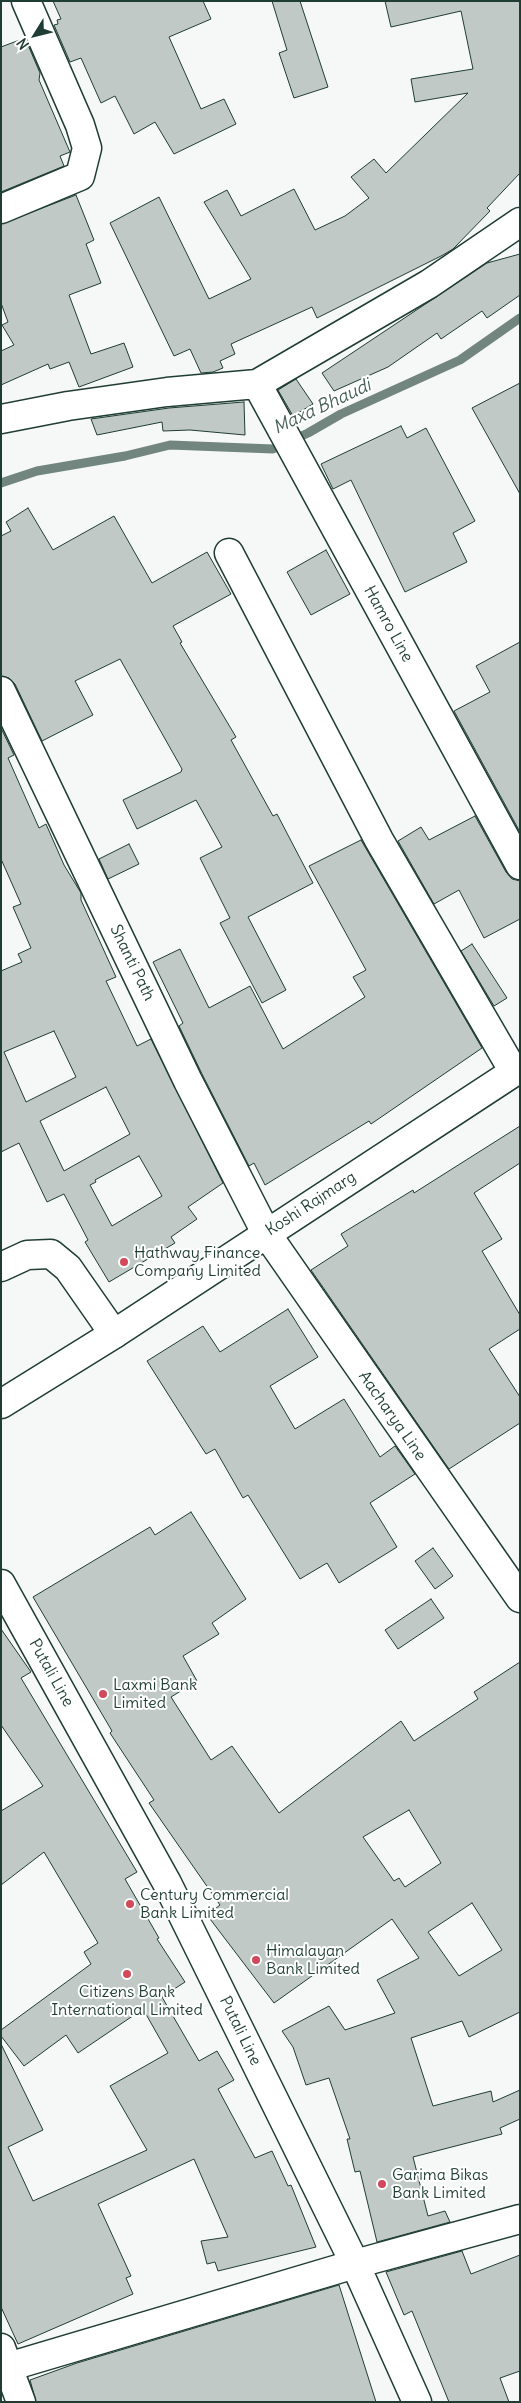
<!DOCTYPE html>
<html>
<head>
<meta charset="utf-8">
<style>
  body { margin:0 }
  #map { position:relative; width:521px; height:2403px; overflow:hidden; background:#f6f7f7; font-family:Delius,sans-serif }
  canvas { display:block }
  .frame { position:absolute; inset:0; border:2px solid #1f3d34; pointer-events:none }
  .north { position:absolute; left:10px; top:10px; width:50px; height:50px; -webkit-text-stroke:4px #fff; paint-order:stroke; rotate:234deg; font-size:14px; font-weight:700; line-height:20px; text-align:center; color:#1f3d34 }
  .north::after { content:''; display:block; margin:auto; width:18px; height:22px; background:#1f3d34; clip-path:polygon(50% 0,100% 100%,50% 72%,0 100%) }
</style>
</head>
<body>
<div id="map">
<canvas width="521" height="2403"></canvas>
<div class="frame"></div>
<div class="north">N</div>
</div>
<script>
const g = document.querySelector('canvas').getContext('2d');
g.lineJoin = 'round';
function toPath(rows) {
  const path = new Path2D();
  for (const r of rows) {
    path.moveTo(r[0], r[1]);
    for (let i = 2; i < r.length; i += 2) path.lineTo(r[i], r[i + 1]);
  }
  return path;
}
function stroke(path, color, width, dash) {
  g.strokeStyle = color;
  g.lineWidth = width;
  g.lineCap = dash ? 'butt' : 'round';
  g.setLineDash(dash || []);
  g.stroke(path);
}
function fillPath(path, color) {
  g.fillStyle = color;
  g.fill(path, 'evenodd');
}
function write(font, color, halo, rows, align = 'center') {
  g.font = font + ' Delius,sans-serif';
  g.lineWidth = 4;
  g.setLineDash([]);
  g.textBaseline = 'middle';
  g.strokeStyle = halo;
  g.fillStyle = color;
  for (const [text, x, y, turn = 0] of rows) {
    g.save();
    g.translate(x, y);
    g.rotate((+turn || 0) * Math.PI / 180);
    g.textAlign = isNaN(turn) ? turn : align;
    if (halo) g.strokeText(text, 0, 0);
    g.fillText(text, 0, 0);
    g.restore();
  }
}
const stream = toPath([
  [1,483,37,471,125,456,170,445,273,449,308,433,341,414,460,360,520,318]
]);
const building = toPath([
  [53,1,203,1,211,19,169,37,201,109,224,99,236,124,174,154,155,122,134,134,115,96,101,103,81,58,70,62,54,25,58,24,57,20,61,19,53,1],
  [272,1,300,1,328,87,294,98,279,53,287,50,272,1],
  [385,1,520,1,520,173,487,208,490,211,453,249,443,255,317,318,312,307,231,344,235,354,220,361,223,368,213,372,201,373,190,349,174,356,110,223,159,197,209,299,251,279,204,202,227,190,241,216,294,189,315,230,345,216,369,198,351,177,374,159,386,173,468,93,415,102,411,79,473,69,461,11,391,27,385,1],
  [25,38,40,73,39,80,70,152,60,156,64,166,1,192,1,47,25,38],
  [76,195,94,240,86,244,101,283,69,295,91,354,124,343,133,367,79,387,69,362,50,369,48,364,1,385,1,351,14,345,2,325,8,322,1,303,1,224,76,195],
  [520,254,520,295,487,318,482,311,441,339,437,333,388,367,334,391,322,373,487,263,520,254],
  [296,379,313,404,293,416,278,390,296,379],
  [520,383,520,494,472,408,520,383],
  [244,402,245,435,190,430,163,431,162,422,97,435,91,419,169,408,244,402],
  [401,426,407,438,426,428,475,521,453,533,467,562,405,592,351,480,333,489,321,464,401,426],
  [28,508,53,550,114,516,152,583,207,552,231,594,173,626,182,642,180,643,236,737,231,740,273,816,277,814,313,883,248,917,286,990,262,1003,220,923,230,918,200,858,222,847,196,800,137,829,123,800,181,772,182,769,120,659,75,681,93,715,42,741,15,684,9,678,1,676,1,536,11,531,6,522,28,508],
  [326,550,350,594,311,615,287,572,326,550],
  [520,642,520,832,454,711,490,692,476,666,520,642],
  [1,728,14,755,8,758,39,828,46,824,64,865,81,893,81,900,116,977,106,981,137,1046,151,1039,223,1183,188,1207,197,1219,171,1237,175,1243,109,1282,85,1242,88,1240,64,1194,47,1202,19,1143,1,1152,1,971,22,962,18,954,31,948,13,907,21,904,1,859,1,728],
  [54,1031,76,1077,26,1102,4,1052,54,1031],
  [106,1087,130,1134,64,1171,40,1121,106,1087],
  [139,1156,162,1196,112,1226,90,1185,96,1182,95,1180,139,1156],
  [475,816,506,872,512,879,520,881,520,919,484,938,459,890,434,904,398,841,421,827,429,840,475,816],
  [361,840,482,1048,371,1124,369,1121,265,1185,254,1163,249,1166,202,1074,179,1026,183,1023,153,962,180,949,209,1008,250,986,283,1049,365,997,353,977,366,970,309,866,361,840],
  [129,844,139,864,108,879,99,859,129,844],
  [472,944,507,998,494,1006,461,951,472,944],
  [520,1126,520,1163,474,1193,502,1239,482,1251,520,1315,520,1329,489,1349,520,1397,520,1423,449,1469,311,1270,348,1246,341,1234,413,1190,414,1193,520,1126],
  [288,1309,318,1357,270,1386,295,1429,344,1399,380,1457,395,1446,415,1474,370,1503,397,1547,339,1583,327,1563,300,1579,248,1495,243,1498,215,1449,206,1454,147,1361,203,1326,220,1352,288,1309],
  [191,1512,246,1599,212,1623,219,1634,183,1656,197,1681,171,1697,211,1760,232,1746,279,1813,401,1721,414,1741,478,1699,474,1692,520,1662,520,2012,469,2037,462,2021,411,2038,433,2106,491,2091,493,2102,520,2090,520,2119,500,2128,502,2134,413,2157,428,2216,445,2211,450,2222,377,2242,360,2171,355,2172,347,2139,350,2139,329,2078,306,2085,293,2047,282,2031,329,2006,345,2030,395,2013,377,1980,419,1958,392,1919,274,2003,207,1915,220,1905,149,1803,154,1800,110,1733,112,1731,33,1597,150,1527,155,1535,191,1512],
  [409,1810,441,1863,405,1887,399,1878,394,1881,363,1837,409,1810],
  [472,1903,502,1950,459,1976,428,1932,472,1903],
  [433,1548,453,1576,435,1589,415,1561,433,1548],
  [431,1599,444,1618,398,1649,385,1630,431,1599],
  [1,1629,31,1672,21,1678,137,1872,125,1879,159,1938,157,1939,185,1982,162,1997,199,2061,217,2051,234,2080,218,2089,255,2158,272,2151,288,2186,291,2185,316,2247,218,2271,215,2262,207,2264,201,2241,228,2237,194,2159,98,2204,131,2276,126,2278,133,2294,18,2344,1,2307,1,2044,43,2130,8,2147,33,2201,147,2150,110,2086,168,2053,143,2009,78,2053,66,2035,24,2066,1,2036,1,2030,91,1964,84,1952,98,1943,44,1852,1,1885,1,1811,43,1786,1,1725,1,1629],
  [462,2251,471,2274,520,2255,520,2371,500,2378,509,2402,449,2402,412,2311,404,2315,386,2272,462,2251],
  [339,2285,376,2402,36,2402,30,2380,77,2363,339,2285]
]);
const minor = toPath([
  [1,209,80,176,87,148,80,125,26,1],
  [257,384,520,865],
  [1,419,68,406,167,392,257,384,429,284,520,222],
  [229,553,379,840,514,1072],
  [1,691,188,1081,266,1233,520,1598],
  [1,1267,27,1255,51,1254,68,1268,114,1334],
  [1,1584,167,1883,355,2264,417,2402],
  [1,2348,21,2402],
  [1,2369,355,2264,520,2219]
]);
const major = toPath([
  [1,1404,114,1334,520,1068]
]);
const markers = [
  [124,1262,5,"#d1495b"],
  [103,1694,5,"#d1495b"],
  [130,1904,5,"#d1495b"],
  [256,1960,5,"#d1495b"],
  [127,1974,5,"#d1495b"],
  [382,2184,5,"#d1495b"]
];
const streetNames = [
  ["Hamro Line",388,624,61],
  ["Shanti Path",132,963,64],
  ["Koshi Rajmarg",311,1204,-33],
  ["Aacharya Line",392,1416,55],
  ["Putali Line",51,1673,61],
  ["Putali Line",240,2031,64]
];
const poiNames = [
  ["Hathway Finance",134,1253],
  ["Company Limited",134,1271],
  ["Laxmi Bank",113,1685],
  ["Limited",113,1703],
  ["Century Commercial",140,1895],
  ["Bank Limited",140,1913],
  ["Himalayan",266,1951],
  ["Bank Limited",266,1969],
  ["Citizens Bank",127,1992,"center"],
  ["International Limited",127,2010,"center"],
  ["Garima Bikas",392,2175],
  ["Bank Limited",392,2193]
];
const waterNames = [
  ["Maxa Bhaudi",322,407,-25]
];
stroke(stream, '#72857f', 9);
fillPath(building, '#c0c9c6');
stroke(building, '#1f3d34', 1);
stroke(minor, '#1f3d34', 31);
stroke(major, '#1f3d34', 31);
stroke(minor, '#fff', 28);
stroke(major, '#fff', 28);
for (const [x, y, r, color] of markers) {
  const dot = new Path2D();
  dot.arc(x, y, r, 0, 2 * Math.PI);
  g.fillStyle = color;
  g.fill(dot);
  stroke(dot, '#fff', 2);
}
write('16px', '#1f3d34', '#fff', streetNames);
write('16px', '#1f3d34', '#fff', poiNames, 'left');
write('italic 18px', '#49615a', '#fff', waterNames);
</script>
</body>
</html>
